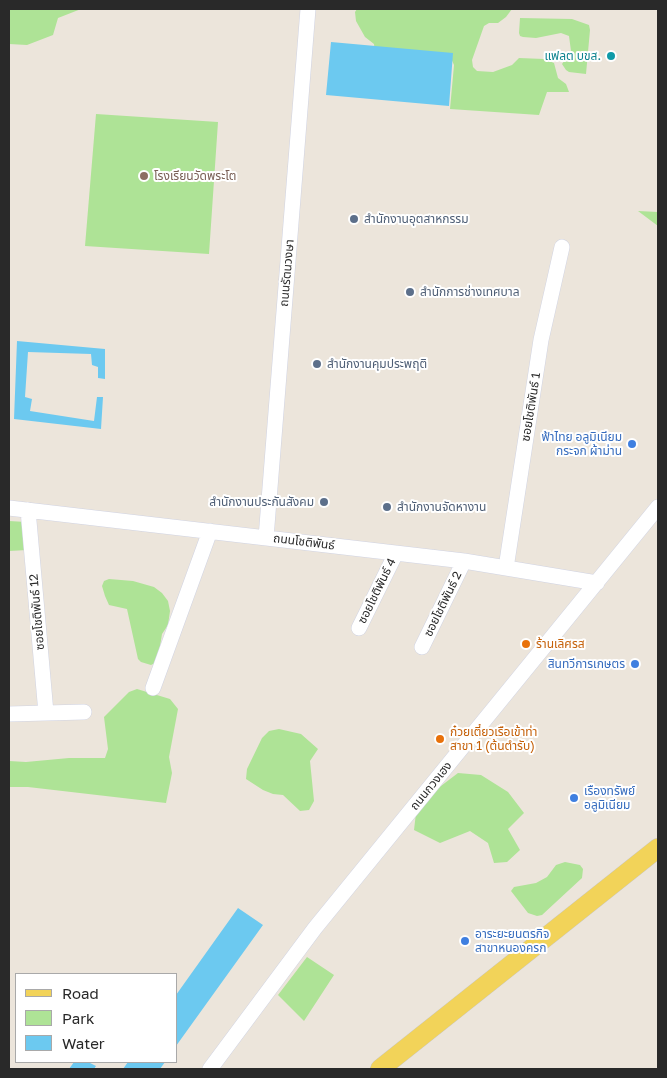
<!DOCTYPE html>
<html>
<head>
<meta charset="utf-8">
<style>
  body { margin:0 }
  #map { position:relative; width:667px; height:1078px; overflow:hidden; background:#ece5db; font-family:"Golos Text",sans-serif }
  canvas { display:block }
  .frame { position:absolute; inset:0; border:10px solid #292929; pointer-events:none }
  .legend { position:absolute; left:15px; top:973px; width:162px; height:90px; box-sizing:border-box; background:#fff; border:1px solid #a9a9a9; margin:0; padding:6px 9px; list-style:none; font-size:15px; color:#292929 }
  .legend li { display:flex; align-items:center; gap:10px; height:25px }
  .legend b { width:25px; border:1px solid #a9a9a9 }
</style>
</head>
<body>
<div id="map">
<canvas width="667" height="1078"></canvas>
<div class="frame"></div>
<ul class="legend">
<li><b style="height:6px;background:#f2d359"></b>Road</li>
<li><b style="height:14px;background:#aee396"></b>Park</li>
<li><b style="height:14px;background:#6cc9f0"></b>Water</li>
</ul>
</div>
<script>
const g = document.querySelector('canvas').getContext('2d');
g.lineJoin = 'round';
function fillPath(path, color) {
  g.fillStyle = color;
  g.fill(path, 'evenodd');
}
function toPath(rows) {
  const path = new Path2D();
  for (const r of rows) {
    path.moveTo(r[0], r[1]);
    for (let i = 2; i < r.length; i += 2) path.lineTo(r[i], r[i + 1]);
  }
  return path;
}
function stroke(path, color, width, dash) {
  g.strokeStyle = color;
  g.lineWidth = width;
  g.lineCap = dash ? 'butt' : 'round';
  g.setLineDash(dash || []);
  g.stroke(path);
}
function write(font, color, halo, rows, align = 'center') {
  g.font = font + ' "Golos Text","Noto Sans Thai",sans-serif';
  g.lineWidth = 4;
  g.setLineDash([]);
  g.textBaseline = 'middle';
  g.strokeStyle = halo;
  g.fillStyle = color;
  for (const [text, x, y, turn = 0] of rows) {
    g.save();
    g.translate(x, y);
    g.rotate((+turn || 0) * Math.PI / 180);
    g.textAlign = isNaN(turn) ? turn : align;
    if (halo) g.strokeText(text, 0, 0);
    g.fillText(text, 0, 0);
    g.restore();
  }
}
const green = toPath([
  [9,9,81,9,58,18,53,35,27,45,9,44],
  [357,9,512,9,506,17,498,23,489,23,484,26,472,60,473,67,477,71,493,72,512,65,519,58,544,59,554,63,558,78,566,84,569,92,547,92,539,115,450,109,454,65,450,56,375,53,374,44,365,37,356,21,355,12],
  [520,18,572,19,589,25,590,30,586,74,569,72,566,70,562,64,571,51,569,36,561,33,536,38,523,37,520,36,519,33],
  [96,114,218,122,209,254,85,246],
  [638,211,658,212,658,226],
  [9,521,26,522,27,550,9,551],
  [109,579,133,581,154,587,162,593,168,601,170,611,168,625,162,634,158,659,155,663,151,665,141,662,138,659,127,609,109,605,105,596,102,586,104,581],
  [137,689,170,699,178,709,169,757,172,773,166,803,28,787,9,787,9,761,26,762,69,758,105,758,108,749,104,717,129,692],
  [279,729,301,734,318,749,310,761,314,801,309,810,300,811,283,795,273,794,263,790,246,779,247,769,262,738,269,731],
  [458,773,481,775,508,792,524,813,508,829,520,850,507,862,494,863,488,843,470,831,440,843,414,830,416,813,437,789],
  [565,862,580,865,583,869,582,878,542,915,537,916,528,913,511,891,514,887,536,883,547,877,556,865],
  [307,957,334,975,304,1021,278,995]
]);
const water = toPath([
  [331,42,453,53,449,106,326,95],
  [17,341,105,349,105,379,98,378,98,367,92,365,91,354,28,352,25,397,32,399,30,411,94,421,97,397,103,397,101,429,14,419],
  [238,908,263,925,176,1046,176,995],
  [74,1062,88,1062,96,1066,94,1069,69,1069],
  [128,1062,165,1062,160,1069,123,1069]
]);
const minor = toPath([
  [9,508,464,561,597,583],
  [28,510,46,713],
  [266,538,308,9],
  [506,568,541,340,562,247],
  [359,628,396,553],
  [422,647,464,561],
  [153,688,210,531],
  [9,714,84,712],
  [210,1069,315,928,658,507]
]);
const major = toPath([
  [380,1069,658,848]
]);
const markers = [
  [611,56,5,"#0f9aa8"],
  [144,176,5,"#8d6e63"],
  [354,219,5,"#5c6f8a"],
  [410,292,5,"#5c6f8a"],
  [317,364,5,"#5c6f8a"],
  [632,444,5,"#3f7fe0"],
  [324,502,5,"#5c6f8a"],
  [387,507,5,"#5c6f8a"],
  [526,644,5,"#e8710a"],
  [635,664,5,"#3f7fe0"],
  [440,739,5,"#e8710a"],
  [574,798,5,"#3f7fe0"],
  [465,941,5,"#3f7fe0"]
];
const cultureNames = [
  ["แฟลต บขส.",601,56]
];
const educationNames = [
  ["โรงเรียนวัดพระโต",154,176]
];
const serviceNames = [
  ["สำนักงานอุตสาหกรรม",364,219],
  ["สำนักการช่างเทศบาล",420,292],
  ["สำนักงานคุมประพฤติ",327,364],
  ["สำนักงานประกันสังคม",314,502,"right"],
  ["สำนักงานจัดหางาน",397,507]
];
const streetNames = [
  ["ถนนรัตนวงษา",287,273,-85],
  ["ซอยโชติพันธ์ 1",531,407,-81],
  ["ถนนโชติพันธ์",304,542,7],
  ["ซอยโชติพันธ์ 4",377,591,-64],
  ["ซอยโชติพันธ์ 2",443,604,-64],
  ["ซอยโชติพันธ์ 12",37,612,-95],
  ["ถนนกวงเฮง",431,786,-51]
];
const shopNames = [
  ["ฟ้าไทย อลูมิเนียม",622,437],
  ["กระจก ผ้าม่าน",622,451],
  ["สินทวีการเกษตร",625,664],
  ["เรืองทรัพย์",584,791,"left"],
  ["อลูมิเนียม",584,805,"left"],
  ["อาระยะยนตรกิจ",475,934,"left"],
  ["สาขาหนองครก",475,948,"left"]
];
const foodNames = [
  ["ร้านเลิศรส",536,644],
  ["ก๋วยเตี๋ยวเรือเข้าท่า",450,732],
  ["สาขา 1 (ต้นตำรับ)",450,746]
];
fillPath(green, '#aee396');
fillPath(water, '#6cc9f0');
stroke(minor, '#d0d3e2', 16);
stroke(major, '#c7c7c7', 20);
stroke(minor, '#fff', 15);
stroke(major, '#f2d359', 19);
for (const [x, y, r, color] of markers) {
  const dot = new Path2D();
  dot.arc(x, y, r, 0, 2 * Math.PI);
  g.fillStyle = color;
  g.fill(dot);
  stroke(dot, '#fff', 2);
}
write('12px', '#0d838f', '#fff', cultureNames, 'right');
write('12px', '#785e54', '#fff', educationNames, 'left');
write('12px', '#4e5e75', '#fff', serviceNames, 'left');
write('12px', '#292929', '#fff', streetNames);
write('12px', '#366cbe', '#fff', shopNames, 'right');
write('12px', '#c56008', '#fff', foodNames, 'left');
</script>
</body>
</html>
